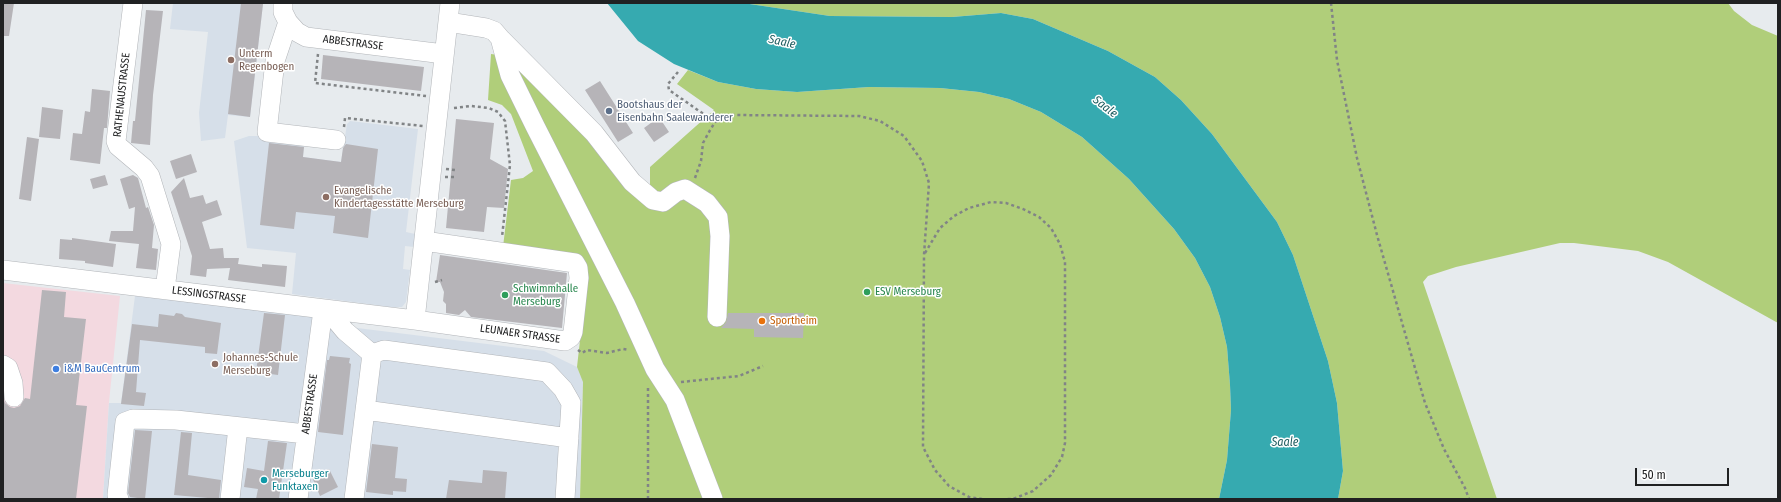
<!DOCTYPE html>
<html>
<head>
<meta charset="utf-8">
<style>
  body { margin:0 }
  #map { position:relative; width:1781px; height:502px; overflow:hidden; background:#e7ebee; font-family:"Fira Sans Condensed",sans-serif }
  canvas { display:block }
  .frame { position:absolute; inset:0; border:4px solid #202122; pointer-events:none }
  .scale { position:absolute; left:1635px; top:468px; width:94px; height:18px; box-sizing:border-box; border:2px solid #202122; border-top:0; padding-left:5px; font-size:12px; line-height:14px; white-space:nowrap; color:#202122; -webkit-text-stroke:3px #fff; paint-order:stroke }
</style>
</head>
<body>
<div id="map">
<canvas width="1781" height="502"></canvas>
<div class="frame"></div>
<div class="scale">50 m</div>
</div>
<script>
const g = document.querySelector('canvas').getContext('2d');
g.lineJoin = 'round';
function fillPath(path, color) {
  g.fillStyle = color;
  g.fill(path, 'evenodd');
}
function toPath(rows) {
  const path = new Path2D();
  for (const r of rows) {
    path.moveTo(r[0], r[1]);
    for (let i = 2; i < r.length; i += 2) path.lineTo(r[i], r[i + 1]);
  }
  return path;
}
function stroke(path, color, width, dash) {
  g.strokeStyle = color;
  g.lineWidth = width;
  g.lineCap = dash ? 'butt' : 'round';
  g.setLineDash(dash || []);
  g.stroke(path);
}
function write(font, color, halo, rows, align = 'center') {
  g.font = font + ' "Fira Sans Condensed",sans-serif';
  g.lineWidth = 3;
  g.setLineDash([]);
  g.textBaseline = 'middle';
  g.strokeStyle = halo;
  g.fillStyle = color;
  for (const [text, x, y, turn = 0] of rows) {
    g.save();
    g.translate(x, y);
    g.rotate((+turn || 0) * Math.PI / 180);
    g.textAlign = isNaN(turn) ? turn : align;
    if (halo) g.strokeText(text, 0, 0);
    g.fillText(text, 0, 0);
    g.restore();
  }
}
const commercial = toPath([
  [3,283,120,296,109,402,103,499,3,499]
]);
const built = toPath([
  [173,3,263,4,250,117,228,115,225,138,201,141,199,113,208,32,170,29],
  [350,121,418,129,406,232,415,234,414,247,405,246,403,269,410,270,406,302,402,307,391,307,292,294,296,253,247,248,234,141,249,136,261,136,304,139,303,157,341,162,347,124],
  [135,296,310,316,349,327,544,351,577,367,583,381,580,499,103,499,109,403,121,403]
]);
const green = toPath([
  [743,3,1728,3,1734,11,1752,25,1778,36,1778,323,1668,262,1638,251,1574,243,1560,243,1456,267,1428,276,1423,282,1497,499,1338,499,1343,471,1337,403,1328,361,1293,255,1277,222,1212,134,1181,100,1155,77,1108,51,1033,19,1001,13,952,17,830,16],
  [491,54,513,57,650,203,650,167,714,110,677,84,688,70,718,82,756,89,797,92,869,87,940,88,979,92,1009,99,1041,112,1082,137,1129,179,1174,229,1195,258,1210,287,1220,317,1227,347,1230,385,1231,410,1227,460,1219,499,580,499,583,382,577,367,587,278,503,247,511,180,523,178,533,171,511,114,502,105,488,100]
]);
const water = toPath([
  [607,3,743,3,830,16,952,17,1001,13,1033,19,1108,51,1155,77,1181,100,1212,134,1277,222,1293,255,1328,361,1337,403,1343,471,1338,499,1219,499,1227,460,1231,410,1230,385,1227,347,1220,317,1210,287,1195,258,1174,229,1129,179,1082,137,1041,112,1009,99,979,92,940,88,869,87,797,92,756,89,718,82,674,64,638,41]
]);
const building = toPath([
  [3,3,14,3,9,36,3,36],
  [241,3,263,4,250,117,228,114],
  [146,10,163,11,153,95,150,145,131,143,133,121,135,121],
  [323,55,424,67,421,91,321,79],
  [600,81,633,133,618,142,585,90],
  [92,89,110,91,107,128,104,128,100,164,70,160,73,133,82,134,85,111,90,112],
  [42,107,63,110,60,139,39,137],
  [659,117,669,132,654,142,644,128],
  [456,119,494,123,490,159,508,169,504,208,487,207,484,232,446,228],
  [27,137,39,139,31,201,19,199],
  [269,143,304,147,303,157,341,162,343,148,346,144,378,149,368,238,333,233,335,216,296,212,294,229,260,225],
  [191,154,197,172,176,179,170,161],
  [105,175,108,185,93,189,90,179],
  [133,175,138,178,146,208,148,207,154,225,152,248,158,249,156,270,136,268,139,244,109,241,111,231,133,231,135,207,129,209,120,179],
  [184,178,190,198,203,195,206,204,217,200,222,215,202,222,210,249,223,248,224,258,239,258,238,264,262,267,262,264,287,266,285,287,228,280,230,268,207,269,206,277,190,275,192,256,171,192],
  [72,238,116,244,113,267,85,263,85,261,59,259,60,239,72,240],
  [440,255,567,273,562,328,471,317,465,310,459,315,446,313,446,304,443,301,444,292,440,282,436,282],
  [42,290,66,292,64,317,86,319,76,405,87,406,76,499,3,498,3,397,5,403,10,407,14,408,20,406,25,398,30,399],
  [176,313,182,314,185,317,221,323,217,354,205,353,205,347,140,340,136,392,146,393,144,406,121,404,132,324,158,327,159,314,174,316],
  [264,313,285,315,278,375,256,372],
  [728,313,804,313,803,338,754,337,754,329,721,328,726,322],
  [330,356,350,358,349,363,351,364,343,435,318,432,327,360,329,360],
  [135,430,152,431,145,499,130,497,128,493],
  [181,432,192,433,188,475,221,480,219,499,174,495],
  [268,441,287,443,279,499,256,499,258,489,244,487,247,468,264,471],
  [372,444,398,447,395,478,407,479,406,492,393,491,393,495,366,492],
  [329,469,338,487,320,496,312,477],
  [483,470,507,472,505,499,446,499,449,480,482,483]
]);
const path = toPath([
  [1331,3,1337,60,1357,158,1377,235,1425,403,1444,449,1465,488,1469,499],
  [318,54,315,83,426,96],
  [678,72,668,84,669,90,715,122],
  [454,108,471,106,489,108,498,112,505,121,510,165,502,237],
  [344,127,345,118,423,126],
  [446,169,455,170],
  [445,177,454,177],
  [695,178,701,161,703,143,709,132,715,122,733,115,859,116,880,121,904,136,922,161,929,183,924,255,923,447,935,470,949,486,969,497,982,499],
  [925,253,940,228,954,216,969,208,991,202,1006,203,1023,209,1039,217,1051,228,1060,244,1065,262,1065,443,1062,457,1051,475,1033,491,1013,499,1007,499],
  [435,282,442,280],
  [578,350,582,353,587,350,607,353,623,349,629,350],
  [681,382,739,376,763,366],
  [648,388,648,499]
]);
const minor = toPath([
  [133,3,116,141,118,146,144,168,150,176,171,244,165,289],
  [283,3,283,12,288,22,297,32,306,37,444,54],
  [288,22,275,61,267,132,336,140],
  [448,22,486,28,494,31,500,38,510,75,535,126,625,303,655,369,675,400,713,499],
  [501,39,594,133,632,182,653,200,663,202,676,192,685,189,707,203,718,217,720,236,717,317],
  [3,270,415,320,565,341,571,337,573,332,579,278,578,268,575,263,424,241],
  [333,311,335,319,345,331,372,354,384,350,547,372,563,389,571,403,565,499],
  [415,320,450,3],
  [3,365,8,368,13,383,14,397],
  [365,410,569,438],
  [119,499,117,495,125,422,133,419,176,420,306,434],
  [230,499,238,427],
  [298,499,323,310],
  [354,499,372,354]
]);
const markers = [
  [231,60,4,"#8d6e63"],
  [609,111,4,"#5c6f8a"],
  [326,197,4,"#8d6e63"],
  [867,292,4,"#2e9e5b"],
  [505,295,4,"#2e9e5b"],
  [762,321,4,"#e8710a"],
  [215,364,4,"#8d6e63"],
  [56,369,4,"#3f7fe0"],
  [264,480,4,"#0f9aa8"]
];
const streetNames = [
  ["ABBESTRASSE",353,43,7],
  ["RATHENAUSTRASSE",122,95,-84],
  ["LESSINGSTRASSE",209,295,7],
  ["LEUNAER STRASSE",520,334,8],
  ["ABBESTRASSE",310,404,-82]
];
const educationNames = [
  ["Unterm",239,54],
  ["Regenbogen",239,67],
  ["Evangelische",334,191],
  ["Kindertagesstätte Merseburg",334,204],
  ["Johannes-Schule",223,358],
  ["Merseburg",223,371]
];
const serviceNames = [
  ["Bootshaus der",617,105],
  ["Eisenbahn Saalewanderer",617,118]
];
const leisureNames = [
  ["Schwimmhalle",513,289],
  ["Merseburg",513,302],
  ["ESV Merseburg",875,292]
];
const foodNames = [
  ["Sportheim",770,321]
];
const shopNames = [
  ["i&M BauCentrum",64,369]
];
const cultureNames = [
  ["Merseburger",272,474],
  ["Funktaxen",272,487]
];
const waterNames = [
  ["Saale",782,42,12],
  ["Saale",1105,107,38],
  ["Saale",1285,443]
];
fillPath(commercial, '#f3d9e0');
fillPath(built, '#d6dfe9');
fillPath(green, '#b0ce7a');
fillPath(water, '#36aab0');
fillPath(building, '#b6b4b8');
stroke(minor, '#b2b5b9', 20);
stroke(path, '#818486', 2.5, [3, 3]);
stroke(minor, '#fff', 19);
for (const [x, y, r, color] of markers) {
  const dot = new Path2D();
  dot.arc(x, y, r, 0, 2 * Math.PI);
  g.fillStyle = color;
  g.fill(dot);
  stroke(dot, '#fff', 1.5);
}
write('11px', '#202122', '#fff', streetNames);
write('11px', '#785e54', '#fff', educationNames, 'left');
write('11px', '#4e5e75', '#fff', serviceNames, 'left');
write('11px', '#27864d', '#fff', leisureNames, 'left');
write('11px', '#c56008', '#fff', foodNames, 'left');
write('11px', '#366cbe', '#fff', shopNames, 'left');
write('11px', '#0d838f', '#fff', cultureNames, 'left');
write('italic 12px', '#1f5d60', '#fff', waterNames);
</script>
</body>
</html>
